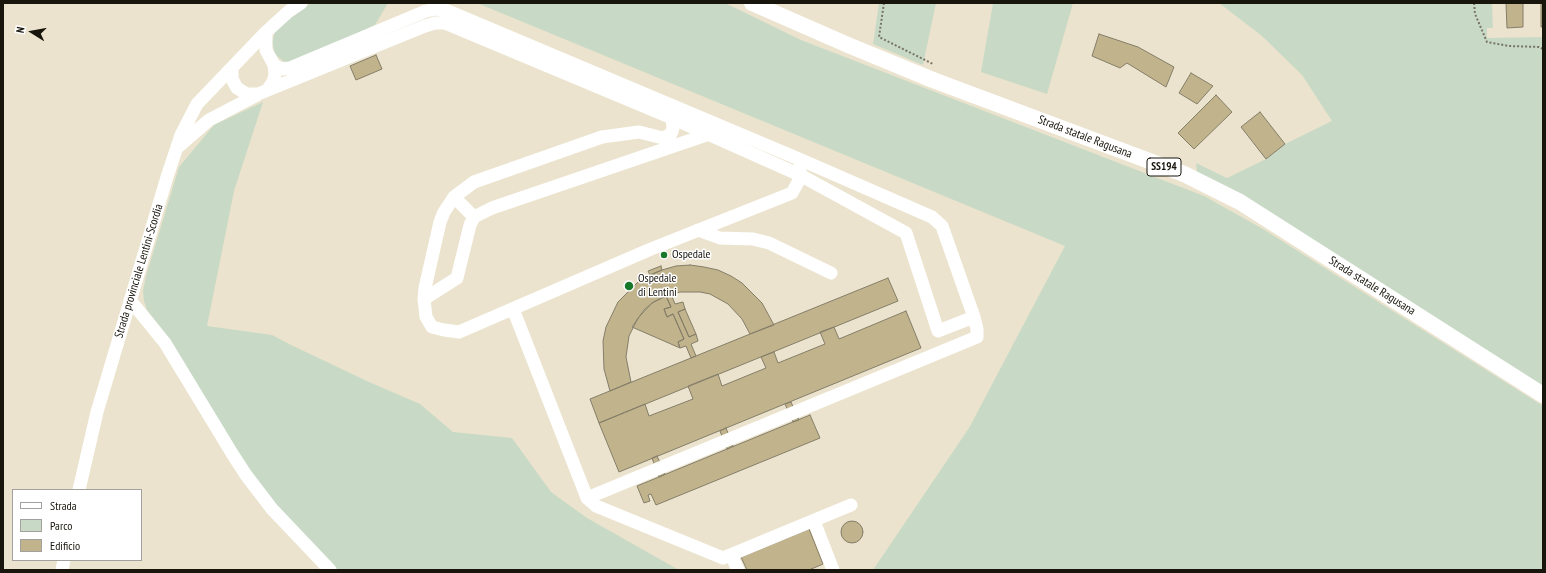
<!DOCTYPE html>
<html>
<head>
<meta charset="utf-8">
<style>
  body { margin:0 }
  #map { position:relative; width:1546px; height:573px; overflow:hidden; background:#ebe3cd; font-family:"PT Sans Narrow",sans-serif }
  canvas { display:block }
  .frame { position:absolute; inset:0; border:4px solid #18150d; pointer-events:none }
  .legend { position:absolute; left:12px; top:489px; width:130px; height:72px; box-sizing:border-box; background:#fff; border:1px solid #a3a19e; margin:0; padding:5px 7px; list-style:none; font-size:12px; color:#18150d }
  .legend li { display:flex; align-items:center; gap:8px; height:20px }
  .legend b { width:20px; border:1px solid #a3a19e }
  .north { position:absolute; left:12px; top:12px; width:40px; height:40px; -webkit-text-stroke:3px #fff; paint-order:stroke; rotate:281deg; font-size:11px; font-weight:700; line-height:16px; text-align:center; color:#18150d }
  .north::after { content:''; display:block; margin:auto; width:14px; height:18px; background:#18150d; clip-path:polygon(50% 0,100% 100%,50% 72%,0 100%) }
</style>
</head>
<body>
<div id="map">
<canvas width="1546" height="573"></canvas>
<div class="frame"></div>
<ul class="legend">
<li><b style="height:5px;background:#fff"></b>Strada</li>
<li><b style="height:11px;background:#c8dac6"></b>Parco</li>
<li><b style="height:11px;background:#c1b48d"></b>Edificio</li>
</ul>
<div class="north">N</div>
</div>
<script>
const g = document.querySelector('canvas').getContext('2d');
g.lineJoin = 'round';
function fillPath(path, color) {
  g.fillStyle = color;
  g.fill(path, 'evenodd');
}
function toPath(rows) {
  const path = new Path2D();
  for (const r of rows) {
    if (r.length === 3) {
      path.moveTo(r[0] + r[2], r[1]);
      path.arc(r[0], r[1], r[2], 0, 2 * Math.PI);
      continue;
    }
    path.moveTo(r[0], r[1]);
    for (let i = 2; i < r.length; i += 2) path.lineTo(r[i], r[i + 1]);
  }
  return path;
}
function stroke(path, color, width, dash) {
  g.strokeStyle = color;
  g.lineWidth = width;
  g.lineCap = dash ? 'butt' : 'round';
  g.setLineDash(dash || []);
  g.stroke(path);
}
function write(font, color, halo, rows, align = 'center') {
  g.font = font + ' "PT Sans Narrow",sans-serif';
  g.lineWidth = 3;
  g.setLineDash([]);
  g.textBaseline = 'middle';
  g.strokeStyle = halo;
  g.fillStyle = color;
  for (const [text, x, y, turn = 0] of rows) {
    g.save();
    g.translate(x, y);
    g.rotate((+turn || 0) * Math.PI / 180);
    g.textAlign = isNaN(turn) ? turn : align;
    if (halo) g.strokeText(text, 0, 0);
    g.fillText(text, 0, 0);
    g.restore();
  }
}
const green = toPath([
  [311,3,388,3,375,25,301,60,287,62,283,61,275,54,272,42,275,32,285,22],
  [477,3,725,3,801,40,1204,196,1263,229,1543,406,1543,570,873,570,969,428,1065,246],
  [879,3,936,3,923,65,873,44],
  [993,3,1073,3,1047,94,981,72],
  [1219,3,1492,3,1493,28,1487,28,1487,38,1543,37,1543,386,1241,194,1197,172,1196,163,1227,178,1266,159,1285,144,1332,121,1302,75,1262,36],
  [263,102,234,191,207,326,272,335,289,344,369,382,420,404,453,432,512,438,551,492,587,518,679,570,335,570,276,506,236,453,161,328,147,310,144,301,143,291,146,276,179,167,214,125]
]);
const building = toPath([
  [1506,3,1523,3,1523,27,1507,28,1506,3],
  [1541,3,1543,3,1543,27,1541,27,1541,3],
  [1099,34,1138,47,1174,67,1166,87,1127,63,1120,68,1092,56,1099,34],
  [376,55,382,69,356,80,350,66,376,55],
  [1191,73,1213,86,1197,104,1179,93,1191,73],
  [1216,95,1232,112,1194,149,1178,133,1216,95],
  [1260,112,1285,144,1266,159,1241,127,1260,112],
  [690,265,704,267,718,270,731,276,742,283,762,303,774,325,750,334,742,319,728,304,710,294,700,292,680,292,661,298,652,303,638,318,629,336,626,357,631,382,610,391,604,369,603,341,606,327,618,302,638,282,650,275,662,270,676,266,690,265],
  [661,266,662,270,650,275,648,271,661,266],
  [888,278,898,301,599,423,590,399,888,278],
  [671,294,675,304,683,302,685,309,678,312,689,337,696,334,698,341,691,344,696,356,691,358,686,346,680,348,678,342,684,339,673,314,667,317,664,309,671,307,666,296,671,294],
  [666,296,671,307,664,309,667,317,673,314,684,339,678,342,680,348,632,327,644,310,652,303,666,296],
  [685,309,696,334,689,337,678,312,685,309],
  [906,311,921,348,619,472,599,423,645,404,649,416,693,399,688,386,718,374,722,386,766,368,761,357,774,352,778,363,825,344,820,332,834,327,839,339,906,311],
  [791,402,799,420,793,422,785,404,791,402],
  [810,415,820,438,656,505,651,494,648,495,650,501,644,503,637,486,810,415],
  [726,428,733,446,727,449,720,431,726,428],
  [657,456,665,474,659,477,652,458,657,456],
  [852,532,11],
  [809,529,823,564,809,570,747,570,741,557,809,529]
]);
const path = toPath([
  [884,3,879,37,933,64],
  [1474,3,1475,14,1487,42,1509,46,1539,47,1543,49]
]);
const minor = toPath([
  [266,32,266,50,274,65,275,74,273,82,268,89],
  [274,65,282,69,290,68,426,11,436,9,448,11,799,159,932,217,942,226,974,317,977,329,977,337,587,498],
  [232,68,232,79,237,88,247,94,258,94,425,26,435,23,445,23,672,118,800,175,906,233,938,331,974,317],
  [672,118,673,128,671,134,663,138,639,132,602,137,474,182,454,197,444,212,440,222,425,288,424,299,426,317,432,327,444,330,459,332,651,249,792,193,798,182,800,175,800,167],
  [179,146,209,120,257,95],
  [454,197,474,217],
  [698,230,720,238,753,239,769,243,831,273],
  [424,299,457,278,470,225,474,217,492,208,709,134],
  [130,300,165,343,233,455,246,475,272,509,330,570],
  [513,309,587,498,596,506,723,558,851,505],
  [79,490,97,412,167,177,181,135,197,104,266,32,289,11,301,3],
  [814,521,833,570],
  [731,555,738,570],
  [62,570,64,560]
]);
const major = toPath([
  [752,3,848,45,933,80,1184,174,1240,202,1543,395]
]);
const markers = [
  [664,255,4,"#187829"],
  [629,286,5,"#187829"]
];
const shields = [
  [1164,167,34]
];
const shieldNames = [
  ["SS194",1164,167]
];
const streetNames = [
  ["Strada statale Ragusana",1085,137,21],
  ["Strada provinciale Lentini-Scordia",139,271,-73],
  ["Strada statale Ragusana",1372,286,32]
];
const poiNames = [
  ["Ospedale",672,255],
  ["Ospedale",638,279],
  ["di Lentini",638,293]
];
fillPath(green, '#c8dac6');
fillPath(building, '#c1b48d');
stroke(building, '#847d68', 1);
stroke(path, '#787365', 2, [2, 2]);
stroke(minor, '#fff', 13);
stroke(major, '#fff', 16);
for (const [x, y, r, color] of markers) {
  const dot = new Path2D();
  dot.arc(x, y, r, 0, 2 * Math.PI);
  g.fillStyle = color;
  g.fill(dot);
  stroke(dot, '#fff', 1.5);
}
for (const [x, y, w] of shields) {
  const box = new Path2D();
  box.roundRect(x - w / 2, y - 9, w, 18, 3);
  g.fillStyle = '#fff';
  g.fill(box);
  stroke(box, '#18150d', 1);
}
write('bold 11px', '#18150d', null, shieldNames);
write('12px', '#18150d', '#fff', streetNames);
write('12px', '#18150d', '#fff', poiNames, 'left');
</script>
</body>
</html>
